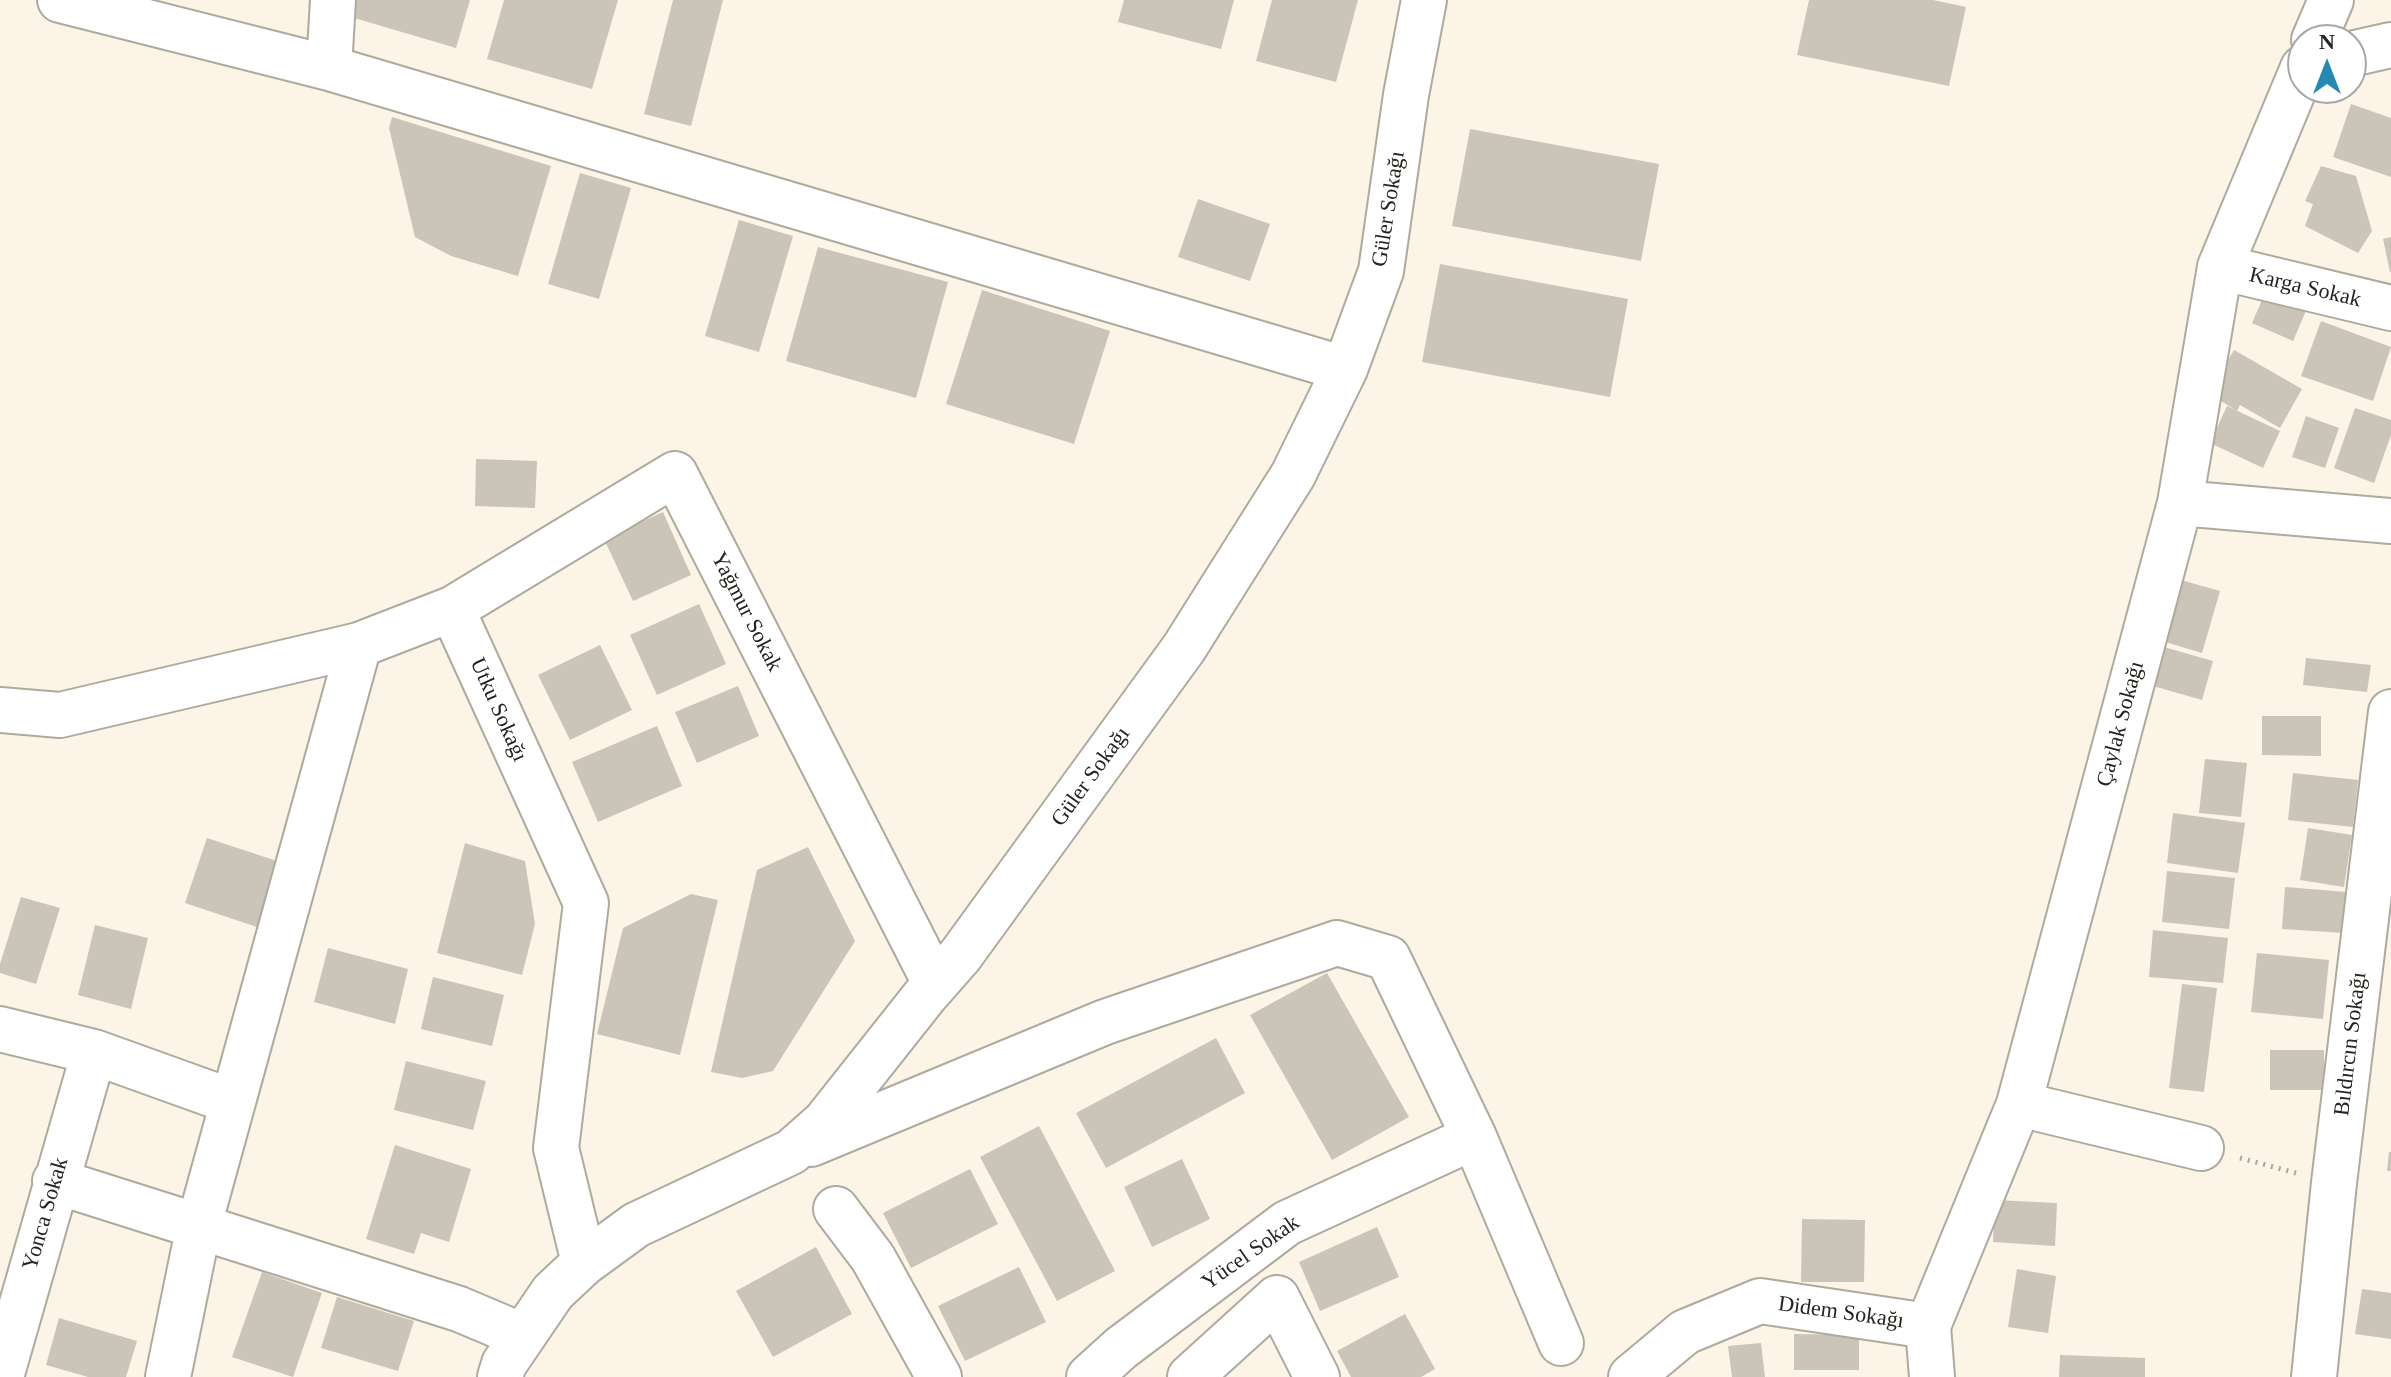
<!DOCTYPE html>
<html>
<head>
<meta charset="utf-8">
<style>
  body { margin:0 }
  #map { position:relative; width:2391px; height:1377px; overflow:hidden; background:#fcf4e7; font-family:Georgia,serif }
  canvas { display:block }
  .north { position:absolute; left:2287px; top:24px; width:80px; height:80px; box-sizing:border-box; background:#fff; border:2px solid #a8a7a5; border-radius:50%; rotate:0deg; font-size:22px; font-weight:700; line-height:32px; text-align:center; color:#26231e }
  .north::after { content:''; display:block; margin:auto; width:28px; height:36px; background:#2689b3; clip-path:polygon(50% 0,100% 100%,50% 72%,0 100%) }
</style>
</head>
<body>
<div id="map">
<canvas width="2391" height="1377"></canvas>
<div class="north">N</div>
</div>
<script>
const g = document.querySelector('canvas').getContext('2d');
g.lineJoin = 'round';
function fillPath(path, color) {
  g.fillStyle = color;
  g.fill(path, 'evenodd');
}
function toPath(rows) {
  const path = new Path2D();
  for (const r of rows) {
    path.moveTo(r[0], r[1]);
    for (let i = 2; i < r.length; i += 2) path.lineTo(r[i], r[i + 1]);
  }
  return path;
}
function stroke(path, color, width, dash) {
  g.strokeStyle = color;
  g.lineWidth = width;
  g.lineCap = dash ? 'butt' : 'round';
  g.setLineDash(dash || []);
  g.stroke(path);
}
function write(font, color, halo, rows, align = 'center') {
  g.font = font + ' Georgia,serif';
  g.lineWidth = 8;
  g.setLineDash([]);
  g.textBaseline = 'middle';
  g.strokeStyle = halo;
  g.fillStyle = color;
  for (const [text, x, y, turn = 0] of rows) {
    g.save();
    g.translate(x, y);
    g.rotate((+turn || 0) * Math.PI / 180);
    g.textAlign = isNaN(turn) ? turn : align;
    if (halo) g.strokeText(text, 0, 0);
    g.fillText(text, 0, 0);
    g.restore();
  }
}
const building = toPath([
  [356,0,470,0,456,48,351,17],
  [504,0,618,0,592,89,487,59],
  [673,0,723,0,691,126,644,114],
  [1124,0,1234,0,1221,49,1118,22],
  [1272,0,1358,0,1336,82,1256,61],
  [1809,0,1933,0,1966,7,1949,86,1797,55],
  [2351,104,2391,118,2391,177,2333,157],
  [392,117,551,166,518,276,451,256,415,237,389,128],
  [1470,129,1659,164,1641,261,1452,226],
  [2321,166,2356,176,2372,231,2358,253,2305,226,2313,204,2305,201],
  [580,173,631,188,599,299,548,284],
  [1198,199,1270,224,1250,281,1178,257],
  [739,220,793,236,759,352,705,336],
  [2391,237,2391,272,2390,272,2383,239],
  [818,247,948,282,916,398,786,361],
  [1440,264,1628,299,1610,397,1422,362],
  [2268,286,2309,304,2293,341,2252,323],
  [982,290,1110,331,1074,444,946,404],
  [2321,321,2391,347,2373,401,2301,376],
  [2234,350,2302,389,2280,428,2240,405,2237,411,2208,393],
  [2227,406,2280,431,2263,468,2210,443],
  [2355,408,2391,420,2391,435,2374,483,2334,468],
  [2306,416,2339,428,2325,468,2292,457],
  [476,459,537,461,535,508,475,506],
  [663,512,691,575,633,601,604,539],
  [2181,580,2220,591,2202,653,2162,641],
  [699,604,726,664,657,695,630,635],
  [600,645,632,710,570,740,538,675],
  [2164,647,2213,661,2202,700,2153,686],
  [2306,658,2371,665,2367,692,2303,685],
  [738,686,759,736,697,763,675,712],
  [2262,716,2321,716,2321,756,2262,755],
  [657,726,682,786,598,822,572,762],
  [2205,759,2247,763,2241,817,2199,813],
  [2293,773,2358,780,2353,827,2288,820],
  [2173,813,2245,823,2238,873,2167,863],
  [2308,828,2352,835,2344,887,2300,880],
  [207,838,280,862,257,927,185,903],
  [465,843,525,861,535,924,522,975,437,953],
  [808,847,855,941,773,1071,742,1078,711,1072,757,870],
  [2167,871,2235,878,2229,929,2162,922],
  [2285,887,2347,892,2344,933,2282,929],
  [691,894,718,900,680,1055,597,1034,623,928],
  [21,897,60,908,36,984,0,973,0,964],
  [95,925,148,938,131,1009,78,995],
  [2153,930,2228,938,2223,983,2149,977],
  [328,948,408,969,395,1024,314,1002],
  [2257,953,2329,960,2323,1019,2251,1012],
  [1327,973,1409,1117,1332,1160,1250,1015],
  [433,977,504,995,492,1046,421,1029],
  [2182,984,2217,988,2204,1092,2169,1088],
  [1216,1038,1245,1093,1106,1168,1076,1113],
  [2270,1050,2324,1050,2324,1090,2270,1090],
  [406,1061,486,1081,473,1130,394,1110],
  [1039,1126,1115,1271,1057,1301,980,1157],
  [395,1145,471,1169,449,1242,421,1233,414,1254,366,1239],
  [2389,1152,2391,1152,2391,1171,2387,1171],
  [1182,1159,1210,1219,1152,1247,1124,1187],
  [970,1169,998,1224,911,1268,883,1213],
  [1995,1200,2057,1203,2055,1246,1993,1242],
  [1802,1219,1865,1220,1864,1282,1801,1282],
  [1377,1227,1399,1277,1320,1311,1299,1262],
  [816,1247,852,1314,773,1357,736,1291],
  [1019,1267,1046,1322,965,1361,938,1306],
  [2017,1269,2056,1276,2048,1333,2008,1327],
  [262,1272,322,1293,293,1377,232,1357],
  [2362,1289,2391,1293,2391,1339,2355,1334],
  [337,1297,414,1321,398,1371,321,1348],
  [1405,1314,1435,1369,1421,1377,1351,1377,1337,1351],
  [59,1318,137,1341,126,1377,88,1377,46,1365],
  [1794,1334,1859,1335,1859,1370,1794,1370],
  [1761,1343,1765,1377,1732,1377,1728,1346],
  [2060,1355,2145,1358,2145,1377,2059,1377]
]);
const path = toPath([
  [2240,1158,2296,1173]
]);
const minor = toPath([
  [60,0,329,68,1345,369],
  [2314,40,2331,0],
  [2351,54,2391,45],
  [329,68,333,0],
  [2220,267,2391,308],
  [2180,503,2391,521],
  [452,609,675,474,935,983],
  [0,710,60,715,359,645,452,609,586,903,556,1148,584,1263],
  [0,1029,94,1052,233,1102],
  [2019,1104,2201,1148],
  [811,1144,1105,1022,1337,943,1388,958,1474,1137,1561,1343],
  [55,1181,459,1309,523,1336],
  [836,1209,873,1258,939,1377],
  [1,1377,94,1052],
  [168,1377,199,1225,359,645],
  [500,1377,504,1364,553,1292,584,1263,636,1225,791,1152,825,1122,924,997,960,956,1184,648,1293,475,1345,369,1381,271,1406,95,1424,0],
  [1089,1377,1121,1348,1287,1223,1474,1137],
  [1190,1377,1277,1298,1317,1377],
  [1631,1377,1685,1332,1760,1301,1928,1326],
  [1932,1377,1928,1326,2019,1104,2180,503,2220,267,2303,68],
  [2314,1377,2334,1183,2391,712]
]);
const streetNames = [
  ["Güler Sokağı",1389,209,-81],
  ["Karga Sokak",2305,288,13],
  ["Yağmur Sokak",746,612,63],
  ["Utku Sokağı",498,710,66],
  ["Çaylak Sokağı",2121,724,-75],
  ["Güler Sokağı",1091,777,-54],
  ["Bıldırcın Sokağı",2351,1044,-83],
  ["Yonca Sokak",46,1214,-74],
  ["Yücel Sokak",1251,1253,-35],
  ["Didem Sokağı",1841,1313,8]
];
fillPath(building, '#cbc4b8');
stroke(minor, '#b0a99d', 48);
stroke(path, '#ada69c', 5, [2, 6]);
stroke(minor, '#fff', 44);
write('22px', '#26231e', '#fff', streetNames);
</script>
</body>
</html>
